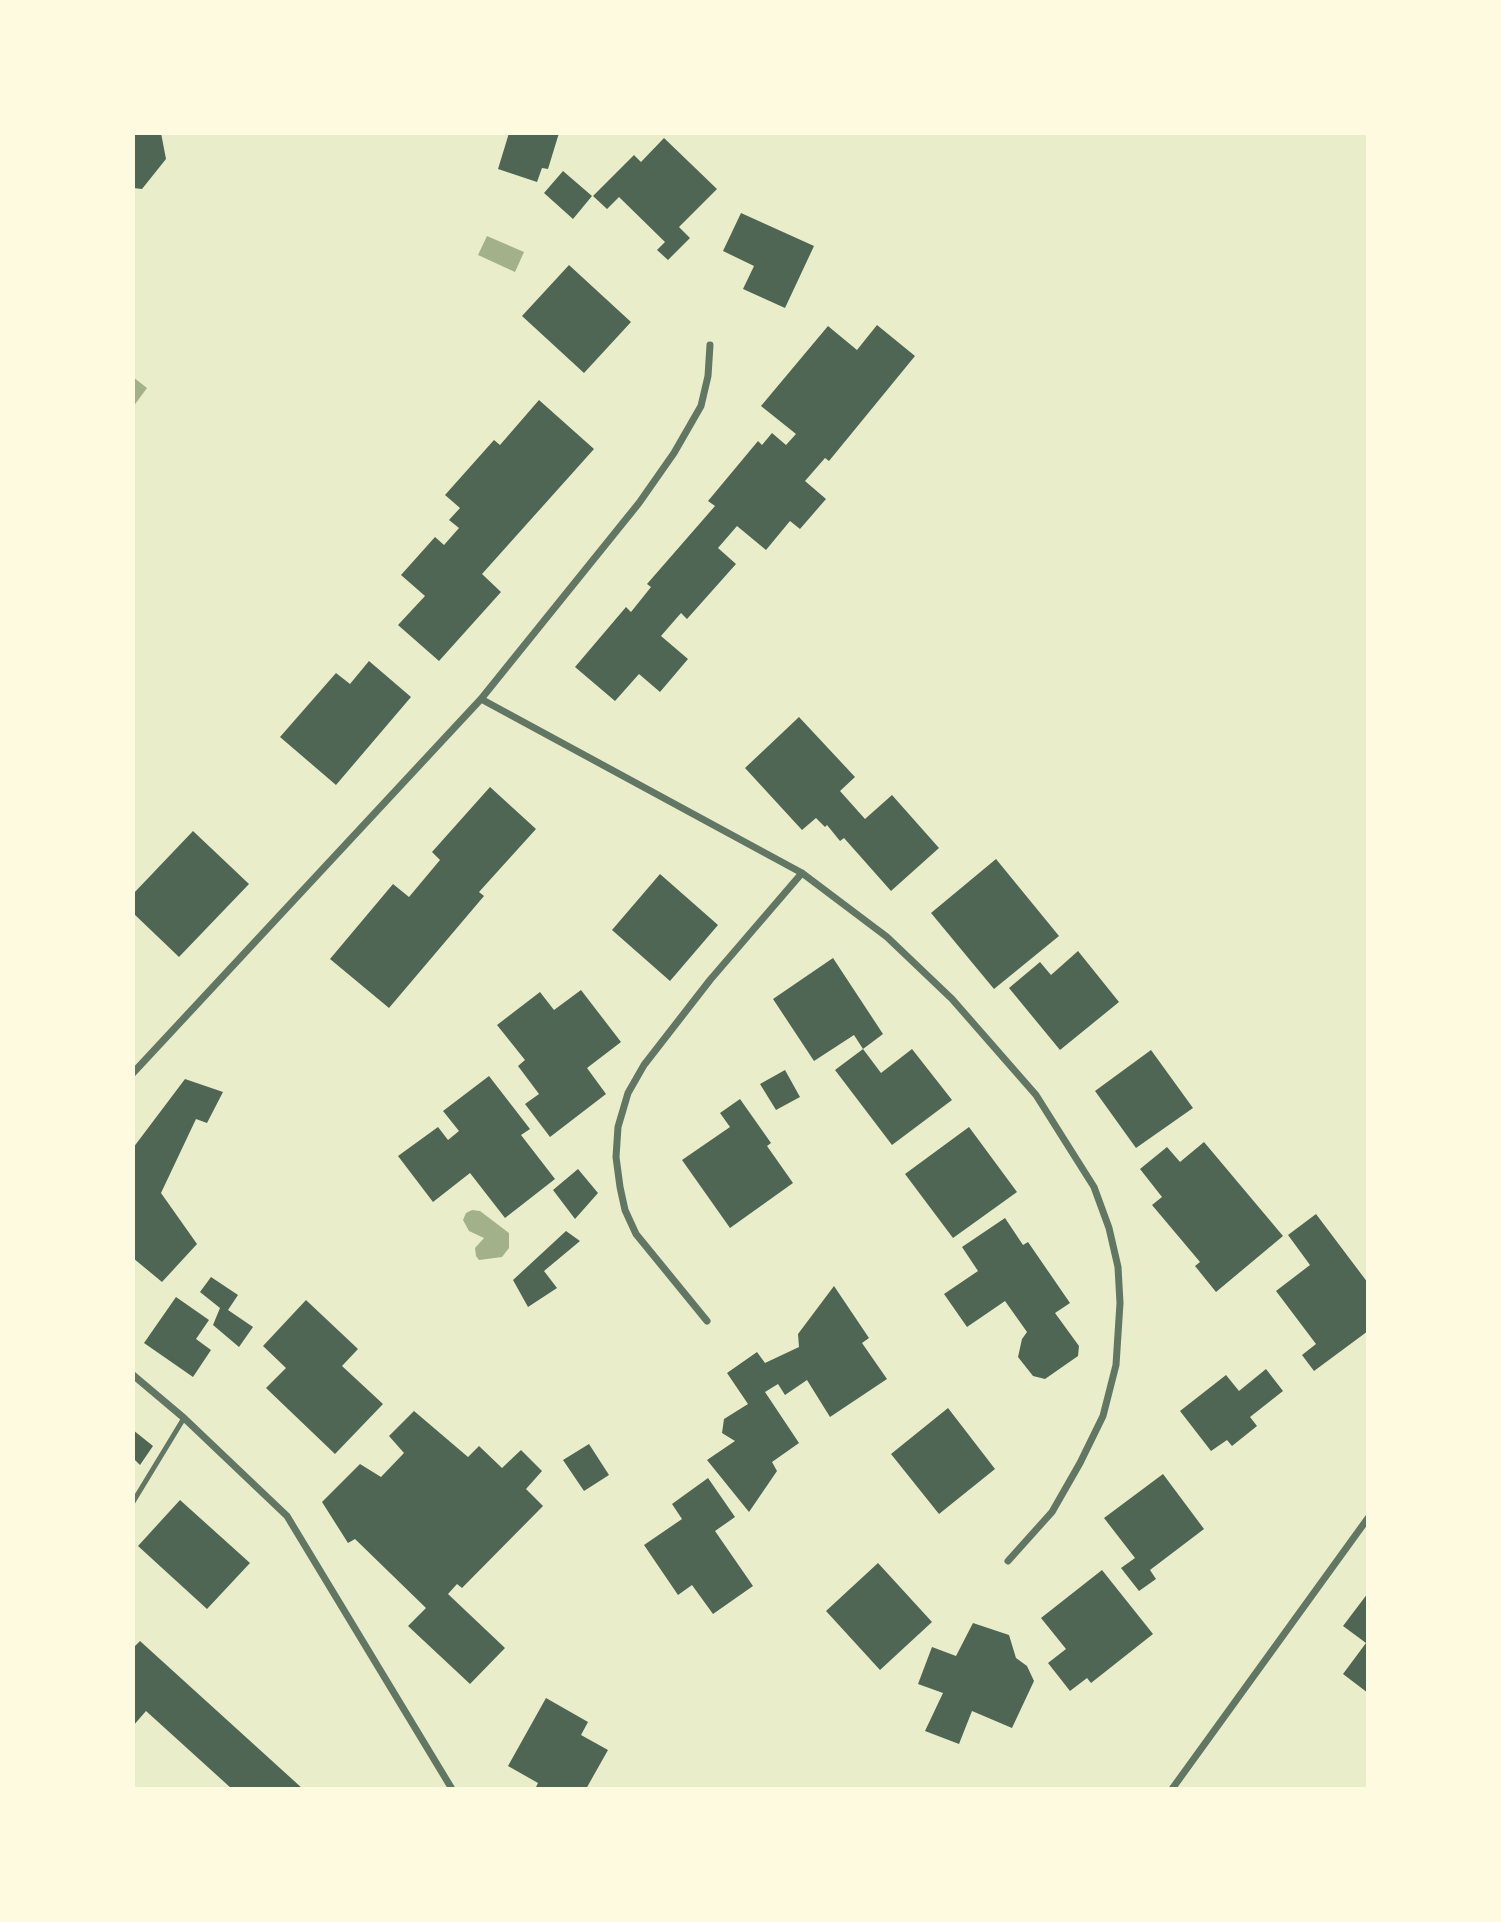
<!DOCTYPE html>
<html>
<head>
<meta charset="utf-8">
<style>
  body { margin:0 }
  #map { position:relative; width:1501px; height:1922px; overflow:hidden; background:#e9edc9; font-family:"IBM Plex Sans",sans-serif }
  canvas { display:block }
  .frame { position:absolute; inset:0; border:135px solid #fefae0; pointer-events:none }
</style>
</head>
<body>
<div id="map">
<canvas width="1501" height="1922"></canvas>
<div class="frame"></div>
</div>
<script>
const g = document.querySelector('canvas').getContext('2d');
g.lineJoin = 'round';
function fillPath(path, color) {
  g.fillStyle = color;
  g.fill(path, 'evenodd');
}
function toPath(rows) {
  const path = new Path2D();
  for (const r of rows) {
    path.moveTo(r[0], r[1]);
    for (let i = 2; i < r.length; i += 2) path.lineTo(r[i], r[i + 1]);
  }
  return path;
}
function stroke(path, color, width, dash) {
  g.strokeStyle = color;
  g.lineWidth = width;
  g.lineCap = dash ? 'butt' : 'round';
  g.setLineDash(dash || []);
  g.stroke(path);
}
const water = toPath([
  [487,236,524,252,515,272,478,255],
  [133,377,147,388,133,407],
  [472,1210,480,1211,509,1233,509,1248,502,1257,479,1260,476,1256,475,1248,484,1238,469,1231,463,1220,466,1213]
]);
const building = toPath([
  [133,133,161,133,166,159,142,189,133,188],
  [509,133,559,133,548,169,542,168,537,182,498,169],
  [664,138,717,189,679,227,690,238,668,260,657,250,665,242,619,197,607,209,593,196,634,155,641,162],
  [563,171,592,196,573,219,544,193],
  [741,213,814,246,785,308,743,289,754,266,723,251],
  [569,265,631,322,584,373,522,316],
  [877,325,915,356,829,461,825,458,805,481,826,499,800,529,790,521,766,550,737,526,718,548,736,564,687,619,681,613,661,636,688,659,660,692,639,674,615,701,575,667,626,607,631,612,651,587,647,584,715,506,708,501,758,441,762,445,772,433,786,445,796,434,761,406,828,326,857,350],
  [539,400,594,449,482,574,501,592,439,661,398,625,425,596,401,575,435,537,444,545,459,528,449,520,460,508,445,495,494,440,500,445],
  [369,661,411,697,336,785,280,737,336,673,350,684],
  [799,717,855,777,840,791,865,819,892,795,939,848,891,891,844,838,840,841,827,825,825,827,816,818,802,830,745,768],
  [490,787,536,829,479,892,484,896,389,1008,330,959,393,884,409,897,440,860,432,852],
  [193,831,249,884,179,957,133,913,133,894],
  [996,859,1059,936,994,989,931,913],
  [660,874,718,925,670,981,612,930],
  [1078,951,1119,1002,1060,1050,1009,988,1040,962,1051,975],
  [833,958,883,1034,863,1049,854,1035,814,1061,773,999],
  [581,990,621,1042,587,1068,606,1094,550,1137,525,1104,539,1094,518,1066,525,1060,497,1025,540,992,554,1010],
  [863,1049,881,1073,912,1049,952,1100,892,1145,835,1070],
  [1151,1050,1193,1108,1136,1148,1095,1091],
  [785,1070,800,1097,776,1110,760,1084],
  [489,1076,530,1129,521,1135,555,1179,505,1218,470,1173,433,1202,398,1156,438,1127,448,1140,459,1131,443,1111],
  [185,1079,223,1092,207,1123,196,1119,161,1193,197,1244,162,1282,133,1258,133,1148],
  [740,1099,771,1143,767,1146,793,1183,730,1228,682,1160,730,1127,720,1113],
  [969,1127,1017,1192,953,1238,905,1174],
  [1204,1142,1283,1236,1216,1292,1195,1266,1200,1262,1152,1205,1162,1197,1140,1169,1167,1147,1180,1162],
  [578,1169,598,1193,575,1219,553,1190],
  [1316,1214,1368,1283,1368,1331,1314,1371,1302,1355,1316,1344,1276,1291,1310,1265,1288,1235],
  [1005,1218,1023,1245,1028,1242,1070,1303,1055,1313,1079,1346,1078,1356,1045,1379,1033,1376,1018,1357,1022,1339,1027,1332,1005,1301,967,1327,944,1294,978,1271,962,1247],
  [566,1231,580,1241,544,1271,557,1288,528,1307,513,1280],
  [211,1277,238,1295,228,1310,253,1327,239,1347,213,1325,220,1308,200,1292],
  [834,1286,869,1338,862,1343,887,1379,830,1417,807,1380,785,1395,778,1384,765,1392,799,1443,772,1462,777,1471,749,1512,707,1460,735,1441,722,1433,724,1419,748,1404,727,1373,757,1352,765,1363,799,1347,798,1334],
  [176,1297,209,1320,196,1339,211,1350,193,1377,144,1343],
  [306,1300,358,1349,342,1366,383,1404,335,1454,266,1388,286,1368,263,1346],
  [1266,1369,1283,1391,1250,1417,1257,1426,1232,1446,1227,1440,1211,1451,1180,1411,1226,1375,1239,1391],
  [948,1408,995,1469,939,1514,891,1454],
  [414,1411,468,1457,479,1446,502,1468,521,1450,542,1471,526,1489,543,1506,462,1588,457,1584,448,1594,505,1648,470,1684,408,1626,426,1608,355,1539,348,1543,322,1502,360,1464,381,1477,404,1453,389,1436],
  [133,1430,153,1446,140,1465,133,1458],
  [589,1444,609,1475,584,1491,563,1460],
  [1163,1474,1204,1529,1150,1570,1156,1579,1139,1591,1121,1568,1135,1558,1104,1518],
  [708,1478,735,1517,715,1531,753,1586,713,1614,692,1585,678,1595,644,1545,682,1519,672,1504],
  [180,1500,250,1563,207,1609,138,1546],
  [878,1563,932,1622,880,1670,826,1611],
  [1102,1570,1153,1634,1091,1683,1087,1678,1070,1691,1048,1663,1066,1649,1041,1618],
  [1368,1593,1368,1693,1343,1674,1366,1643,1343,1626],
  [973,1623,1009,1635,1016,1658,1027,1666,1034,1681,1012,1728,972,1711,959,1744,925,1731,943,1693,918,1684,932,1647,956,1656],
  [140,1641,303,1789,232,1789,146,1711,133,1726,133,1648],
  [546,1698,588,1722,581,1735,608,1750,586,1789,535,1789,538,1783,508,1766]
]);
const service = toPath([
  [133,1502,184,1418]
]);
const minor = toPath([
  [481,699,802,873,887,937,952,999,1036,1095,1094,1187,1109,1228,1118,1267,1120,1303,1116,1365,1103,1416,1080,1463,1052,1512,1008,1561],
  [133,1073,481,699,639,503,674,453,701,406,708,376,710,345],
  [707,1321,636,1234,625,1210,620,1187,616,1157,618,1127,628,1093,644,1065,710,980,802,873],
  [133,1375,184,1418,287,1516,452,1789],
  [1172,1789,1368,1518]
]);
fillPath(water, '#a3b18a');
fillPath(building, '#4f6655');
stroke(service, '#617663', 5);
stroke(minor, '#617663', 7);
</script>
</body>
</html>
